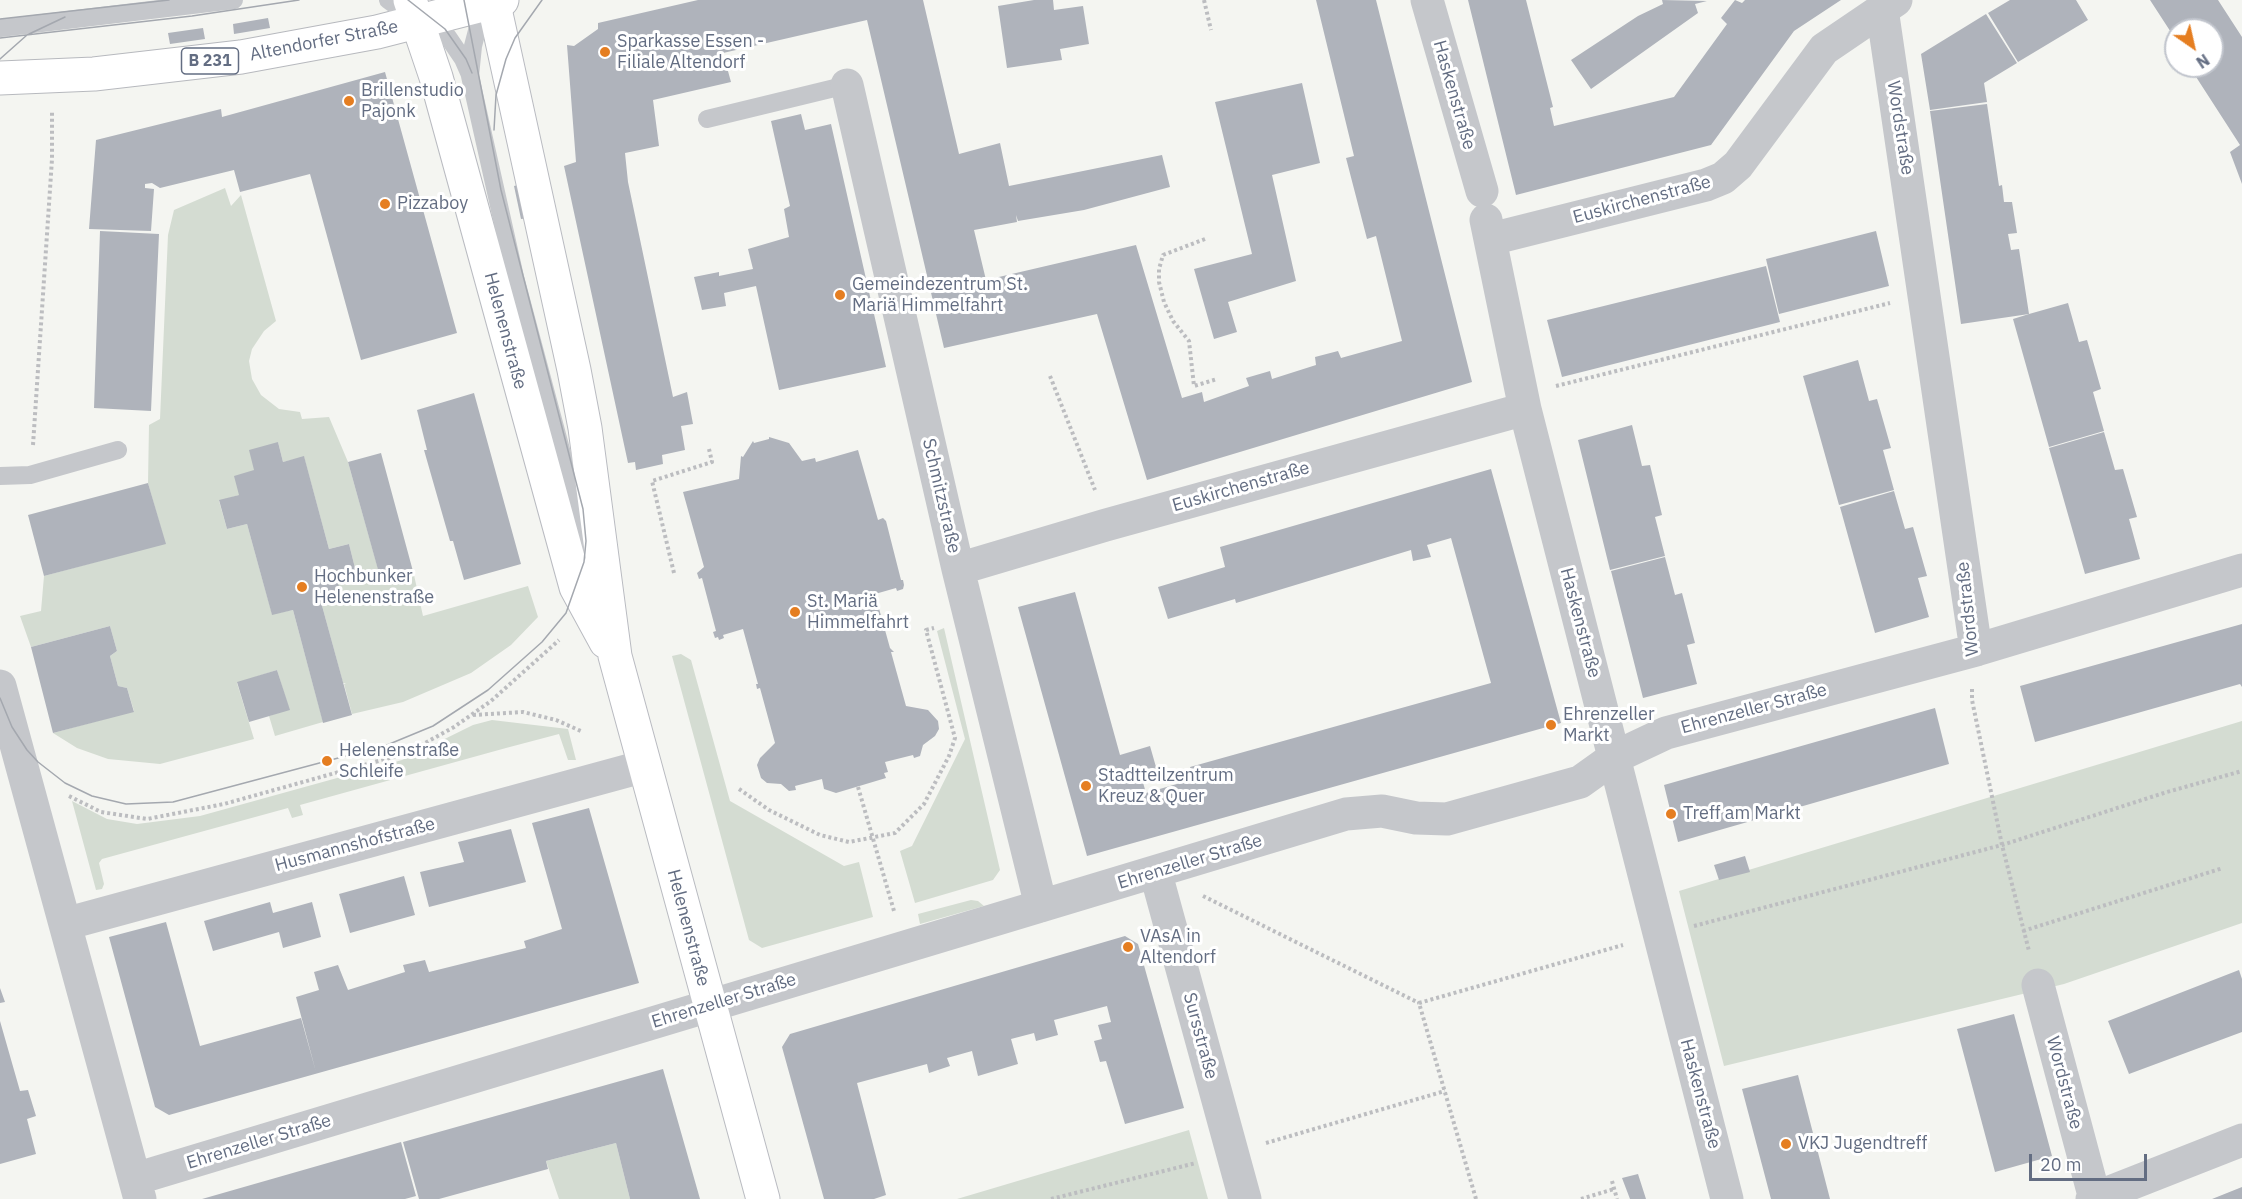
<!DOCTYPE html>
<html>
<head>
<meta charset="utf-8">
<style>
  body { margin:0 }
  #map { position:relative; width:2242px; height:1199px; overflow:hidden; background:#f4f5f1; font-family:"IBM Plex Sans",sans-serif }
  canvas { display:block }
  .north { position:absolute; left:2164px; top:18px; width:60px; height:60px; box-sizing:border-box; background:#fff; border:2px solid #c1c5cd; border-radius:50%; rotate:146deg; font-size:16px; font-weight:700; line-height:24px; text-align:center; color:#636d82 }
  .north::after { content:''; display:block; margin:auto; width:21px; height:27px; background:#e57e21; clip-path:polygon(50% 0,100% 100%,50% 72%,0 100%) }
  .scale { position:absolute; left:2029px; top:1154px; width:118px; height:27px; box-sizing:border-box; border:3px solid #636d82; border-top:0; padding-left:8px; font-size:18px; line-height:21px; white-space:nowrap; color:#636d82; -webkit-text-stroke:4px #fff; paint-order:stroke }
</style>
</head>
<body>
<div id="map">
<canvas width="2242" height="1199"></canvas>
<div class="north">N</div>
<div class="scale">20 m</div>
</div>
<script>
const g = document.querySelector('canvas').getContext('2d');
g.lineJoin = 'round';
function fillPath(path, color) {
  g.fillStyle = color;
  g.fill(path, 'evenodd');
}
function toPath(rows) {
  const path = new Path2D();
  for (const r of rows) {
    path.moveTo(r[0], r[1]);
    for (let i = 2; i < r.length; i += 2) path.lineTo(r[i], r[i + 1]);
  }
  return path;
}
function stroke(path, color, width, dash) {
  g.strokeStyle = color;
  g.lineWidth = width;
  g.lineCap = dash ? 'butt' : 'round';
  g.setLineDash(dash || []);
  g.stroke(path);
}
function write(font, color, halo, rows, align = 'center') {
  g.font = font + ' "IBM Plex Sans",sans-serif';
  g.lineWidth = 6;
  g.setLineDash([]);
  g.textBaseline = 'middle';
  g.strokeStyle = halo;
  g.fillStyle = color;
  for (const [text, x, y, turn = 0] of rows) {
    g.save();
    g.translate(x, y);
    g.rotate((+turn || 0) * Math.PI / 180);
    g.textAlign = isNaN(turn) ? turn : align;
    if (halo) g.strokeText(text, 0, 0);
    g.fillText(text, 0, 0);
    g.restore();
  }
}
const green = toPath([
  [225,188,231,206,241,195,276,321,264,331,252,349,249,361,252,379,261,395,279,409,300,412,302,419,329,417,348,462,382,583,414,575,423,616,528,586,538,617,511,645,471,673,403,702,352,714,344,684,346,683,343,683,321,602,341,596,336,577,356,572,349,544,329,549,304,457,283,462,278,442,254,470,239,495,219,501,227,529,247,524,272,614,293,610,323,722,275,736,269,716,289,709,277,670,237,683,254,739,160,764,108,759,77,748,53,733,134,711,127,688,118,686,110,656,117,651,110,626,31,647,20,616,41,611,44,576,165,543,148,483,149,425,160,419,168,235,174,210],
  [944,628,1000,870,993,880,915,903,900,851,912,846,965,739,937,631],
  [681,654,691,660,730,801,844,866,859,862,873,917,762,948,749,940,672,656],
  [492,720,568,729,576,760,568,760,559,734,506,748,300,805,303,815,292,818,288,808,102,859,99,863,104,884,102,889,96,890,72,801,107,819,137,824,200,816,402,760,473,725],
  [2242,721,2242,923,2064,984,1724,1066,1679,891],
  [971,900,978,901,984,906,920,924,918,914],
  [1189,1130,1208,1199,957,1199],
  [616,1143,630,1199,559,1199,546,1161]
]);
const building = toPath([
  [698,0,923,0,959,154,1000,143,1009,186,1162,155,1170,187,1084,210,1018,221,1016,215,1017,222,974,230,986,280,1136,245,1182,398,1202,392,1204,402,1249,386,1246,378,1270,371,1272,379,1316,365,1315,357,1338,351,1341,358,1402,341,1376,236,1367,239,1346,158,1354,156,1316,0,1376,0,1472,382,1147,480,1097,314,944,348,867,20,723,53,731,82,653,100,659,146,625,153,628,182,673,397,687,392,693,424,681,426,685,450,662,455,663,464,636,470,635,462,628,463,564,166,576,162,567,45,574,46,598,29,598,23],
  [1034,0,1053,0,1054,10,1083,6,1089,44,1060,49,1062,60,1007,68,998,6],
  [1468,0,1526,0,1553,107,1550,108,1554,126,1674,97,1727,24,1721,18,1735,0,1742,3,1745,0,1841,0,1794,31,1711,145,1516,195],
  [1662,0,1707,1,1695,4,1698,13,1591,89,1571,60,1638,16,1663,4],
  [2010,0,2076,0,2088,20,2018,62,1988,13],
  [2150,0,2218,0,2242,37,2242,184,2230,152,2240,145,2189,66,2212,66,2212,30,2176,30,2176,40],
  [1986,14,2017,63,1984,83,1987,102,1930,110,1921,54],
  [268,18,270,28,234,34,233,24],
  [203,28,205,39,170,44,168,33],
  [385,72,457,333,361,360,310,174,240,192,234,170,160,188,152,183,145,184,145,188,154,189,151,231,89,229,96,140,221,109,222,117],
  [1302,83,1320,163,1272,175,1296,281,1228,302,1237,332,1214,339,1194,269,1252,254,1215,102],
  [1987,104,1999,186,2002,185,2004,202,2012,202,2017,233,2008,234,2011,250,2019,249,2029,314,2068,303,2079,342,2087,340,2101,389,2093,392,2104,431,2049,447,2013,319,2029,314,1961,324,1930,111],
  [801,114,805,130,831,124,886,367,779,390,756,286,724,293,726,306,702,310,694,277,719,272,719,276,753,269,748,249,789,237,784,209,790,206,771,121],
  [522,184,530,218,521,219,514,186],
  [100,231,159,234,151,411,94,408],
  [1876,231,1889,286,1779,314,1766,259],
  [1766,266,1780,322,1562,377,1547,320],
  [1858,360,1869,401,1877,399,1891,448,1883,450,1894,490,1839,505,1803,376],
  [474,393,521,564,464,580,453,541,450,541,424,450,427,450,417,410],
  [1632,425,1642,466,1650,465,1662,515,1655,517,1665,556,1610,570,1578,440],
  [2104,432,2115,470,2123,469,2137,517,2129,519,2140,559,2085,574,2049,448],
  [769,437,789,443,802,461,815,458,816,462,858,450,878,520,883,518,886,521,901,580,903,580,904,585,903,589,897,591,896,588,875,594,890,648,894,652,891,652,906,706,928,710,938,721,939,729,935,736,923,745,920,756,914,758,913,755,885,762,888,772,884,773,886,778,836,793,824,789,822,779,795,786,796,790,789,791,781,784,767,783,761,778,757,765,760,758,775,743,760,688,757,689,756,684,758,684,743,629,723,635,724,638,719,640,718,637,715,638,713,632,716,631,702,578,699,579,697,573,704,567,683,492,739,479,741,456,743,457,753,441,754,443,769,439],
  [278,442,283,462,304,456,329,549,349,544,356,572,336,577,342,596,321,602,352,715,323,723,293,610,272,615,247,524,227,529,219,500,239,495,234,476,254,470,249,450],
  [381,453,414,575,382,584,348,462],
  [1491,469,1561,723,1087,856,1018,607,1075,592,1120,755,1150,746,1158,774,1142,779,1146,793,1194,779,1190,767,1491,683,1451,538,1427,545,1431,557,1413,561,1411,550,1236,603,1235,599,1168,619,1158,587,1225,567,1220,547],
  [148,483,166,544,44,576,28,515],
  [1894,491,1905,529,1913,527,1927,576,1918,578,1929,617,1875,633,1840,507],
  [1665,557,1675,595,1682,593,1695,643,1687,645,1697,684,1643,698,1611,571],
  [2242,624,2242,687,2240,684,2035,742,2020,686],
  [110,626,117,651,110,656,118,686,127,688,134,712,53,733,31,647],
  [277,670,290,710,249,722,237,682],
  [1935,708,1949,764,1678,842,1664,785],
  [589,808,639,983,169,1115,155,1107,109,937,166,922,200,1046,301,1018,316,1072,296,997,319,990,314,972,338,965,348,990,405,972,403,965,425,960,429,972,526,948,524,941,562,929,532,823],
  [511,829,526,882,429,907,420,872,464,862,458,842],
  [1745,856,1750,872,1719,880,1714,865],
  [404,876,415,915,350,933,339,894],
  [270,902,273,913,312,902,321,937,283,948,279,932,213,951,204,921],
  [1125,936,1138,944,1184,1108,1125,1124,1106,1061,1100,1062,1094,1041,1102,1039,1098,1025,1111,1022,1107,1006,1054,1020,1058,1035,1036,1041,1034,1033,1011,1039,1018,1064,978,1076,972,1051,947,1058,950,1066,929,1073,927,1064,857,1083,886,1195,874,1199,824,1199,782,1047,790,1034],
  [2239,970,2242,979,2242,1032,2129,1074,2108,1021],
  [0,988,5,1002,0,1003],
  [2014,1014,2052,1156,1995,1172,1957,1029],
  [0,1021,20,1091,28,1090,36,1116,27,1119,36,1154,0,1164],
  [663,1069,700,1199,630,1199,616,1143,546,1161,548,1169,439,1199,419,1199,403,1142],
  [1798,1075,1830,1199,1771,1199,1742,1089],
  [401,1142,416,1196,405,1199,202,1199],
  [1638,1174,1646,1199,1630,1199,1622,1178],
  [2242,1187,2242,1199,2212,1199]
]);
const path = toPath([
  [1204,0,1211,30],
  [1205,239,1163,255,1159,269,1159,282,1164,302,1173,321,1189,341,1194,386,1217,379],
  [1050,376,1095,490],
  [1556,386,1890,303],
  [33,445,52,159,52,111],
  [674,573,652,481,712,462,709,449],
  [1972,689,1972,700,2002,845,2029,951],
  [473,715,523,712,556,720,583,732],
  [858,787,894,911],
  [739,789,769,810,820,835,849,842,895,833,924,804,949,756,955,738,926,630,934,628],
  [69,796,101,812,147,819,224,804,407,753,454,727,491,701,559,640],
  [1203,896,1419,1003],
  [1694,926,2002,845,2167,792,2242,771],
  [2023,931,2223,868],
  [1266,1143,1445,1091],
  [1612,1181,1617,1199],
  [1051,1199,1196,1163],
  [1476,1199,1419,1003,1623,945],
  [1581,1199,1614,1189]
]);
const lane = toPath([
  [388,0,413,18],
  [493,3,479,23,473,46,470,76,515,277,587,547],
  [426,16,448,37,463,59,470,75],
  [0,28,234,0],
  [707,119,847,85],
  [0,476,30,475,118,450]
]);
const street = toPath([
  [1427,0,1482,191],
  [1882,9,1976,650],
  [847,85,958,569,1041,906],
  [1486,220,1525,409,1727,1199],
  [1491,239,1706,185,1723,178,1738,165,1824,49,1896,0],
  [958,569,1106,525,1525,409],
  [0,686,140,1199],
  [1156,874,1245,1199],
  [65,924,645,766],
  [2038,985,2095,1199],
  [135,1179,1346,814,1382,811,1416,818,1447,819,1580,782,1615,757,1666,733,1976,650,2242,570],
  [2092,1199,2242,1140]
]);
const secondary = toPath([
  [410,0,436,77,576,587,606,642],
  [493,0,574,370,585,428,615,656,763,1199]
]);
const primary = toPath([
  [0,78,94,74,241,57,377,32,502,0]
]);
const tram = toPath([
  [408,0,445,29,466,59,472,73],
  [0,19,169,0],
  [0,38,192,16,299,0],
  [0,59,27,35,65,17],
  [494,130,496,95,506,59,515,38,542,0],
  [0,698,12,727,27,750,38,762,65,783,92,796,126,804,173,802,387,745,433,726,488,690,542,642,566,613,584,562,586,541,583,509,501,190,464,0]
]);
const markers = [
  [605,52,6,"#e57e21"],
  [349,101,6,"#e57e21"],
  [385,204,6,"#e57e21"],
  [840,295,6,"#e57e21"],
  [302,587,6,"#e57e21"],
  [795,612,6,"#e57e21"],
  [1551,725,6,"#e57e21"],
  [327,761,6,"#e57e21"],
  [1086,786,6,"#e57e21"],
  [1671,814,6,"#e57e21"],
  [1128,947,6,"#e57e21"],
  [1786,1144,6,"#e57e21"]
];
const shields = [
  [210,61,57]
];
const shieldNames = [
  ["B 231",210,61]
];
const streetNames = [
  ["Altendorfer Straße",324,41,-11],
  ["Haskenstraße",1454,95,74],
  ["Wordstraße",1900,128,81],
  ["Euskirchenstraße",1642,200,-15],
  ["Helenenstraße",505,331,75],
  ["Euskirchenstraße",1241,487,-16],
  ["Schmitzstraße",941,496,77],
  ["Wordstraße",1968,609,-96],
  ["Haskenstraße",1580,623,75],
  ["Ehrenzeller Straße",1754,709,-15],
  ["Husmannshofstraße",355,845,-15],
  ["Ehrenzeller Straße",1190,862,-17],
  ["Helenenstraße",688,928,75],
  ["Ehrenzeller Straße",724,1001,-17],
  ["Sursstraße",1200,1036,75],
  ["Wordstraße",2064,1083,75],
  ["Haskenstraße",1700,1094,75],
  ["Ehrenzeller Straße",259,1142,-17]
];
const poiNames = [
  ["Sparkasse Essen -",617,42],
  ["Filiale Altendorf",617,63],
  ["Brillenstudio",361,91],
  ["Pajonk",361,112],
  ["Pizzaboy",397,204],
  ["Gemeindezentrum St.",852,285],
  ["Mariä Himmelfahrt",852,306],
  ["Hochbunker",314,577],
  ["Helenenstraße",314,598],
  ["St. Mariä",807,602],
  ["Himmelfahrt",807,623],
  ["Ehrenzeller",1563,715],
  ["Markt",1563,736],
  ["Helenenstraße",339,751],
  ["Schleife",339,772],
  ["Stadtteilzentrum",1098,776],
  ["Kreuz & Quer",1098,797],
  ["Treff am Markt",1683,814],
  ["VAsA in",1140,937],
  ["Altendorf",1140,958],
  ["VKJ Jugendtreff",1798,1144]
];
fillPath(green, '#d4dcd2');
fillPath(building, '#afb3bb');
stroke(secondary, '#b9bbc1', 35);
stroke(primary, '#b7b9be', 35);
stroke(path, '#bcbdc0', 4, [3, 3]);
stroke(lane, '#c5c7cb', 18);
stroke(street, '#c5c7cb', 33);
stroke(secondary, '#fff', 33);
stroke(primary, '#fff', 33);
stroke(tram, '#a4a8af', 1.5);
for (const [x, y, r, color] of markers) {
  const dot = new Path2D();
  dot.arc(x, y, r, 0, 2 * Math.PI);
  g.fillStyle = color;
  g.fill(dot);
  stroke(dot, '#fff', 2);
}
for (const [x, y, w] of shields) {
  const box = new Path2D();
  box.roundRect(x - w / 2, y - 13, w, 26, 4.5);
  g.fillStyle = '#fff';
  g.fill(box);
  stroke(box, '#636d82', 1.5);
}
write('bold 16px', '#636d82', null, shieldNames);
write('18px', '#636d82', '#fff', streetNames);
write('18px', '#636d82', '#fff', poiNames, 'left');
</script>
</body>
</html>
